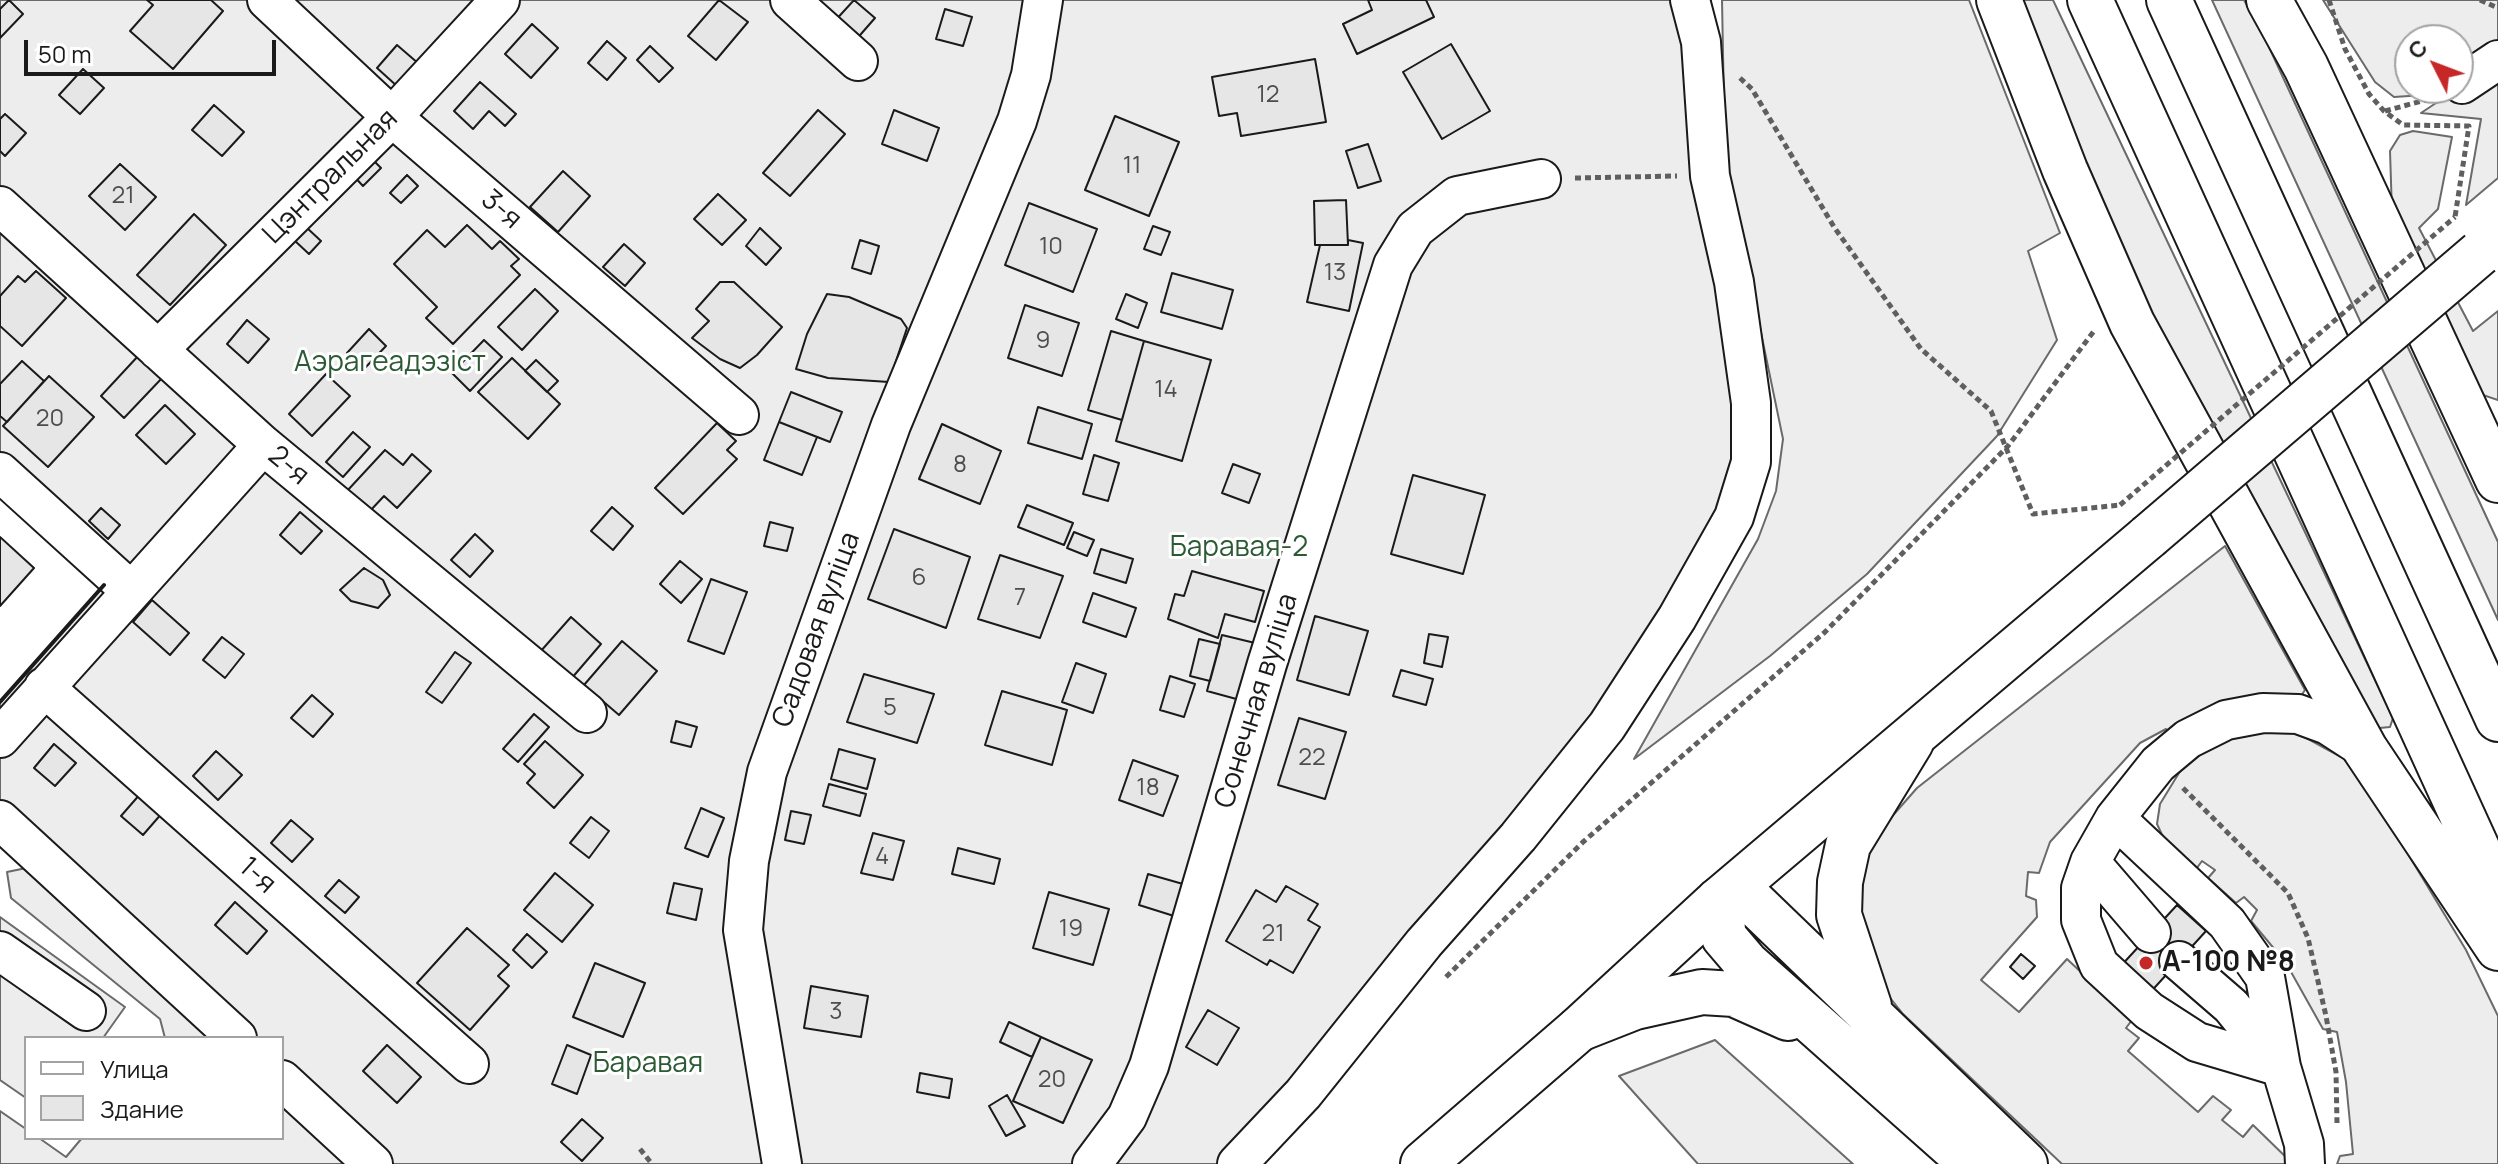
<!DOCTYPE html>
<html>
<head>
<meta charset="utf-8">
<style>
  body { margin:0 }
  #map { position:relative; width:2498px; height:1164px; overflow:hidden; background:#fff; font-family:Manrope,sans-serif }
  canvas { display:block }
  .legend { position:absolute; left:24px; top:1036px; width:260px; height:104px; box-sizing:border-box; background:#fff; border:2px solid #a3a3a3; margin:0; padding:10px 14px; list-style:none; font-size:24px; color:#1a1a1a }
  .legend li { display:flex; align-items:center; gap:16px; height:40px }
  .legend b { width:40px; border:2px solid #a3a3a3 }
  .north { position:absolute; left:2394px; top:24px; width:80px; height:80px; box-sizing:border-box; background:#fff; border:2px solid #a3a3a3; border-radius:50%; rotate:312deg; font-size:22px; font-weight:700; line-height:32px; text-align:center; color:#1a1a1a }
  .north::after { content:''; display:block; margin:auto; width:28px; height:36px; background:#c62828; clip-path:polygon(50% 0,100% 100%,50% 72%,0 100%) }
  .scale { position:absolute; left:24px; top:40px; width:252px; height:36px; box-sizing:border-box; border:4px solid #1a1a1a; border-top:0; padding-left:10px; font-size:24px; line-height:28px; white-space:nowrap; color:#1a1a1a; -webkit-text-stroke:6px #fff; paint-order:stroke }
</style>
</head>
<body>
<div id="map">
<canvas width="2498" height="1164"></canvas>
<ul class="legend">
<li><b style="height:10px;background:#fff"></b>Улица</li>
<li><b style="height:22px;background:#e6e6e6"></b>Здание</li>
</ul>
<div class="north">С</div>
<div class="scale">50 m</div>
</div>
<script>
const g = document.querySelector('canvas').getContext('2d');
g.lineJoin = 'round';
function fillPath(path, color) {
  g.fillStyle = color;
  g.fill(path, 'evenodd');
}
function toPath(rows) {
  const path = new Path2D();
  for (const r of rows) {
    path.moveTo(r[0], r[1]);
    for (let i = 2; i < r.length; i += 2) path.lineTo(r[i], r[i + 1]);
  }
  return path;
}
function stroke(path, color, width, dash) {
  g.strokeStyle = color;
  g.lineWidth = width;
  g.lineCap = dash ? 'butt' : 'round';
  g.setLineDash(dash || []);
  g.stroke(path);
}
function write(font, color, halo, rows, align = 'center') {
  g.font = font + ' Manrope,sans-serif';
  g.lineWidth = 6;
  g.setLineDash([]);
  g.textBaseline = 'middle';
  g.strokeStyle = halo;
  g.fillStyle = color;
  for (const [text, x, y, turn = 0] of rows) {
    g.save();
    g.translate(x, y);
    g.rotate((+turn || 0) * Math.PI / 180);
    g.textAlign = isNaN(turn) ? turn : align;
    if (halo) g.strokeText(text, 0, 0);
    g.fillText(text, 0, 0);
    g.restore();
  }
}
const built = toPath([
  [0,0,1711,0,1693,156,1739,401,1737,453,1723,511,1597,719,1224,1164,387,1164,282,1070,282,1038,246,1038,0,818,0,702,104,585,0,491,0,0],
  [1722,0,1969,0,2060,233,2028,251,2057,340,1997,436,1867,574,1770,656,1634,759,1758,539,1776,491,1783,439,1725,159,1722,0],
  [2018,0,2053,0,2393,718,2390,727,2369,729,2262,541,2084,171,2018,0],
  [2212,0,2244,0,2262,32,2498,542,2498,620,2212,0],
  [2323,0,2498,0,2498,46,2458,78,2458,40,2410,40,2410,88,2437,88,2424,95,2394,97,2375,82,2323,0],
  [2498,70,2498,178,2466,205,2481,119,2421,113,2436,103,2466,93,2498,70],
  [2413,131,2452,137,2438,209,2419,228,2473,331,2498,311,2498,400,2474,392,2392,213,2390,151,2400,135,2413,131],
  [2225,546,2305,690,2297,702,2172,733,2166,729,2140,743,2050,842,2039,873,2028,872,2026,896,2036,900,2037,917,1981,980,2019,1012,2067,959,2132,1020,2126,1028,2139,1038,2128,1051,2198,1112,2213,1096,2231,1110,2222,1120,2243,1137,2253,1125,2293,1164,2062,1164,1903,1014,1883,989,1872,967,1856,892,1861,862,1881,829,1917,788,2225,546],
  [2261,728,2299,734,2343,758,2359,773,2466,950,2498,1016,2498,1164,2337,1164,2340,1156,2353,1154,2346,1082,2337,1032,2323,1029,2286,963,2251,921,2257,910,2244,897,2236,903,2208,878,2215,870,2202,861,2194,872,2165,841,2157,824,2160,804,2182,768,2199,753,2229,737,2261,728],
  [31,867,232,1038,165,1038,160,1019,11,898,7,872,31,867],
  [0,917,125,1007,103,1038,26,1038,26,1098,0,1080,0,917],
  [1715,1040,1853,1164,1698,1164,1619,1076,1715,1040],
  [282,1080,381,1164,0,1164,0,1111,26,1129,26,1138,39,1138,66,1157,82,1138,282,1138,282,1080]
]);
const building = toPath([
  [9,0,23,14,0,38,0,9,9,0],
  [147,0,211,0,223,11,173,69,130,31,153,5,147,0],
  [719,0,748,22,716,60,688,36,719,0],
  [854,0,875,18,854,42,833,23,854,0],
  [1368,0,1426,0,1434,17,1357,54,1343,24,1372,10,1368,0],
  [945,9,972,17,963,46,936,39,945,9],
  [532,24,558,48,531,78,505,54,532,24],
  [607,41,626,58,607,80,588,63,607,41],
  [1451,44,1490,111,1442,139,1403,72,1451,44],
  [397,45,419,64,398,87,377,68,397,45],
  [650,46,673,68,659,82,637,60,650,46],
  [1315,59,1326,122,1241,136,1237,113,1219,116,1212,77,1315,59],
  [83,69,104,88,80,114,59,95,83,69],
  [480,82,516,114,505,126,489,111,473,129,454,111,480,82],
  [214,105,244,132,222,156,192,130,214,105],
  [818,110,845,134,790,196,763,173,818,110],
  [894,110,939,128,927,161,882,144,894,110],
  [5,114,26,133,5,156,0,151,0,119,5,114],
  [1115,116,1179,142,1149,216,1085,190,1115,116],
  [1368,144,1381,181,1358,188,1346,151,1368,144],
  [366,153,381,168,363,186,349,171,366,153],
  [120,164,156,197,125,230,89,196,120,164],
  [563,171,590,196,558,232,530,207,563,171],
  [407,175,418,186,401,203,390,193,407,175],
  [718,194,746,220,722,245,694,219,718,194],
  [1346,200,1348,245,1315,245,1314,201,1346,200],
  [1029,203,1097,229,1073,292,1005,265,1029,203],
  [194,214,226,245,170,305,137,275,194,214],
  [467,225,492,249,500,241,519,259,511,266,520,275,453,344,426,318,437,307,394,264,427,230,445,247,467,225],
  [1153,226,1170,232,1161,255,1144,249,1153,226],
  [306,227,321,241,309,254,294,240,306,227],
  [760,228,781,248,766,265,746,246,760,228],
  [860,240,879,246,871,274,852,268,860,240],
  [1348,240,1363,243,1349,311,1307,302,1320,245,1348,245,1348,240],
  [624,244,645,263,625,286,603,267,624,244],
  [36,271,66,298,22,346,0,326,0,296,18,276,25,282,36,271],
  [1172,273,1233,290,1222,329,1161,312,1172,273],
  [720,282,734,282,782,327,757,355,740,368,720,359,692,338,709,321,696,309,720,282],
  [535,289,558,311,522,350,498,327,535,289],
  [827,294,849,297,901,319,907,328,889,382,828,378,796,369,807,334,827,294],
  [1126,294,1147,303,1138,328,1116,319,1126,294],
  [1025,305,1079,323,1062,376,1008,358,1025,305],
  [247,320,269,339,248,363,227,344,247,320],
  [369,329,386,346,364,369,347,353,369,329],
  [1111,331,1144,341,1122,420,1088,410,1111,331],
  [484,340,502,357,470,391,452,373,484,340],
  [1144,341,1211,360,1182,461,1116,441,1144,341],
  [139,355,163,377,124,418,101,396,139,355],
  [512,358,560,404,528,439,478,392,512,358],
  [536,360,558,381,547,392,525,371,536,360],
  [22,361,44,381,7,422,0,416,0,384,22,361],
  [326,374,350,396,312,436,289,414,326,374],
  [49,376,94,417,48,467,3,426,49,376],
  [791,392,842,412,830,442,779,422,791,392],
  [165,405,195,434,166,464,136,435,165,405],
  [1038,407,1092,424,1082,459,1028,443,1038,407],
  [779,422,817,437,802,475,764,460,779,422],
  [717,423,736,441,727,450,737,459,683,514,655,488,717,423],
  [942,424,1001,451,980,504,919,479,942,424],
  [353,432,370,447,343,477,326,462,353,432],
  [385,450,403,465,412,454,431,471,397,508,384,496,370,511,347,491,385,450],
  [1094,455,1119,463,1108,501,1083,494,1094,455],
  [1233,464,1260,474,1249,503,1222,493,1233,464],
  [1413,475,1485,495,1463,574,1391,554,1413,475],
  [1027,505,1073,523,1064,545,1018,527,1027,505],
  [612,507,633,526,613,550,591,531,612,507],
  [101,508,120,525,108,539,89,521,101,508],
  [300,512,322,531,301,554,280,535,300,512],
  [770,522,793,528,787,551,764,546,770,522],
  [894,529,970,557,946,628,868,599,894,529],
  [1074,532,1094,540,1087,556,1067,548,1074,532],
  [475,534,493,551,470,577,451,560,475,534],
  [0,537,34,568,0,606,0,537],
  [1101,549,1133,559,1126,583,1094,573,1101,549],
  [1000,555,1063,576,1040,638,978,619,1000,555],
  [680,561,702,579,681,603,660,584,680,561],
  [364,568,383,580,390,595,378,608,351,601,340,590,364,568],
  [1192,571,1264,591,1255,622,1225,614,1218,638,1168,619,1175,594,1184,596,1192,571],
  [711,579,747,592,724,654,688,641,711,579],
  [1093,593,1136,608,1126,637,1083,622,1093,593],
  [152,600,189,633,170,655,133,622,152,600],
  [1315,616,1368,631,1349,695,1297,680,1315,616],
  [571,617,601,644,571,679,540,652,571,617],
  [1429,634,1448,637,1442,667,1424,663,1429,634],
  [1222,635,1255,643,1240,700,1207,691,1222,635],
  [222,637,244,654,225,678,203,660,222,637],
  [1199,639,1220,644,1210,681,1190,676,1199,639],
  [622,641,657,671,619,715,584,685,622,641],
  [455,652,471,663,442,703,426,692,455,652],
  [1076,663,1106,674,1093,713,1062,702,1076,663],
  [1401,670,1433,679,1426,705,1393,696,1401,670],
  [864,674,934,694,917,743,847,722,864,674],
  [1170,676,1195,684,1184,717,1160,710,1170,676],
  [1002,691,1067,710,1052,765,985,745,1002,691],
  [312,695,333,714,313,737,291,718,312,695],
  [534,714,549,727,518,762,503,749,534,714],
  [1299,718,1346,732,1325,799,1278,785,1299,718],
  [676,721,697,727,691,747,671,742,676,721],
  [545,741,583,775,554,808,527,783,535,774,524,764,545,741],
  [54,744,76,763,55,786,34,768,54,744],
  [839,749,875,759,867,789,831,779,839,749],
  [216,751,242,775,218,800,193,776,216,751],
  [1133,760,1178,776,1163,816,1119,800,1133,760],
  [829,784,866,794,860,816,823,806,829,784],
  [141,793,163,812,143,835,121,816,141,793],
  [701,808,724,818,708,857,685,848,701,808],
  [791,811,811,815,804,844,785,840,791,811],
  [591,817,609,831,589,858,570,843,591,817],
  [291,820,313,839,292,862,271,843,291,820],
  [873,833,904,841,893,880,861,873,873,833],
  [958,848,1000,859,994,884,952,874,958,848],
  [555,873,593,905,562,942,524,910,555,873],
  [1148,874,1183,884,1174,916,1139,905,1148,874],
  [339,880,359,897,345,913,325,896,339,880],
  [674,883,702,889,696,920,667,913,674,883],
  [1286,886,1318,904,1308,920,1320,927,1293,973,1270,960,1267,965,1226,941,1256,890,1276,902,1286,886],
  [1049,892,1109,909,1093,965,1033,948,1049,892],
  [235,902,267,931,247,954,215,925,235,902],
  [2177,905,2206,931,2147,996,2118,969,2177,905],
  [467,928,509,965,498,976,509,986,470,1030,417,983,467,928],
  [527,934,547,952,532,968,513,950,527,934],
  [2021,954,2035,966,2023,979,2010,967,2021,954],
  [595,963,645,983,623,1037,573,1017,595,963],
  [811,986,868,996,861,1037,804,1028,811,986],
  [1208,1010,1239,1028,1217,1065,1186,1047,1208,1010],
  [1009,1022,1041,1037,1032,1057,1000,1042,1009,1022],
  [1041,1037,1092,1060,1063,1123,1013,1101,1041,1037],
  [387,1045,421,1077,397,1103,363,1071,387,1045],
  [567,1045,591,1055,577,1094,552,1084,567,1045],
  [920,1073,952,1079,949,1098,917,1092,920,1073],
  [1007,1095,1025,1126,1006,1136,989,1106,1007,1095],
  [582,1119,603,1138,582,1161,561,1142,582,1119]
]);
const path = toPath([
  [2329,0,2345,49,2369,94,2384,111,2403,125,2469,126,2455,217],
  [2480,0,2498,8],
  [1740,78,1752,89,1834,227,1921,349,1991,411,2033,514,2120,505],
  [2385,111,2433,98],
  [1575,178,1677,176],
  [2183,788,2288,893,2308,938,2326,1016,2336,1072,2337,1123],
  [1446,977,1583,842,1825,632,2008,446,2094,331],
  [640,1149,652,1164]
]);
const minor = toPath([
  [267,0,392,117,739,415],
  [790,0,858,61],
  [2462,84,2498,60],
  [0,206,263,445,587,713],
  [158,350,392,117,500,0],
  [0,472,130,590],
  [44,687,469,1064],
  [0,738,263,445],
  [2115,818,2227,923,2265,977,2281,1067,2304,1144,2305,1164],
  [0,820,237,1038],
  [2090,862,2151,933],
  [0,951,86,1011],
  [2179,961,2231,1006,2279,1065],
  [2281,1067,2197,1042,2149,1011,2099,965,2081,920,2081,888,2090,862,2115,818,2158,764,2188,739,2226,720,2263,713,2298,714,2328,725,2365,749],
  [282,1080,373,1164],
  [782,1164,743,930,749,861,767,772,891,425,1017,121,1031,75,1043,0],
  [1092,1164,1127,1117,1149,1066,1267,664,1393,265,1415,229,1457,196,1541,179],
  [1237,1164,1303,1094,1424,943,1518,837,1607,726,1677,618,1734,517,1751,462,1751,403,1734,282,1710,176,1701,42,1690,0]
]);
const major = toPath([
  [1423,1164,1579,1029,1719,900,2148,537]
]);
const highway = toPath([
  [1999,0,2065,170,2132,323,2365,749,2498,948],
  [2090,0,2498,894],
  [2169,0,2498,719],
  [2269,0,2306,67,2498,480],
  [1869,1006,1839,915,1840,882,1848,845,1911,742],
  [1579,1029,1635,1007,1702,992,1734,994,1788,1018],
  [1972,1164,1747,964,1724,937,1719,900,1753,902,2025,1164]
]);
const pathBridge = toPath([
  [2120,505,2455,217]
]);
const majorBridge = toPath([
  [2148,537,2480,253]
]);
const wall = toPath([
  [0,702,104,585]
]);
const markers = [
  [2146,963,8,"#c62828"]
];
const numberNames = [
  ["12",1268,95],
  ["11",1132,166],
  ["21",123,196],
  ["10",1051,247],
  ["13",1335,273],
  ["9",1043,341],
  ["14",1166,390],
  ["20",50,419],
  ["8",960,465],
  ["6",919,578],
  ["7",1020,598],
  ["5",890,708],
  ["22",1312,758],
  ["18",1148,788],
  ["4",882,857],
  ["19",1071,929],
  ["21",1273,934],
  ["3",836,1012],
  ["20",1052,1080]
];
const streetNames = [
  ["Цэнтральная",331,177,-45],
  ["3-я",501,210,41],
  ["2-я",288,466,40],
  ["Садовая вуліца",817,630,-70],
  ["Сонечная вуліца",1257,701,-73],
  ["1-я",257,876,42]
];
const parkNames = [
  ["Аэрагеадэзіст",390,363],
  ["Баравая-2",1239,548],
  ["Баравая",648,1064]
];
const poiNames = [
  ["А-100 №8",2162,963]
];
fillPath(built, '#ededed');
stroke(built, '#6a6a6a', 2);
fillPath(building, '#e6e6e6');
stroke(building, '#1a1a1a', 2);
stroke(minor, '#1a1a1a', 42);
stroke(major, '#1a1a1a', 48);
stroke(highway, '#1a1a1a', 48);
stroke(path, '#5f5f5f', 5, [6, 4]);
stroke(minor, '#fff', 38);
stroke(major, '#fff', 44);
stroke(highway, '#fff', 44);
stroke(majorBridge, '#1a1a1a', 48, []);
stroke(pathBridge, '#5f5f5f', 5, [6, 4]);
stroke(majorBridge, '#fff', 44);
stroke(wall, '#1a1a1a', 4);
for (const [x, y, r, color] of markers) {
  const dot = new Path2D();
  dot.arc(x, y, r, 0, 2 * Math.PI);
  g.fillStyle = color;
  g.fill(dot);
  stroke(dot, '#fff', 3);
}
write('24px', '#4d4d4d', null, numberNames);
write('28px', '#1a1a1a', '#fff', streetNames);
write('28px', '#2b5a34', '#fff', parkNames);
write('bold 28px', '#1a1a1a', '#fff', poiNames, 'left');
</script>
</body>
</html>
